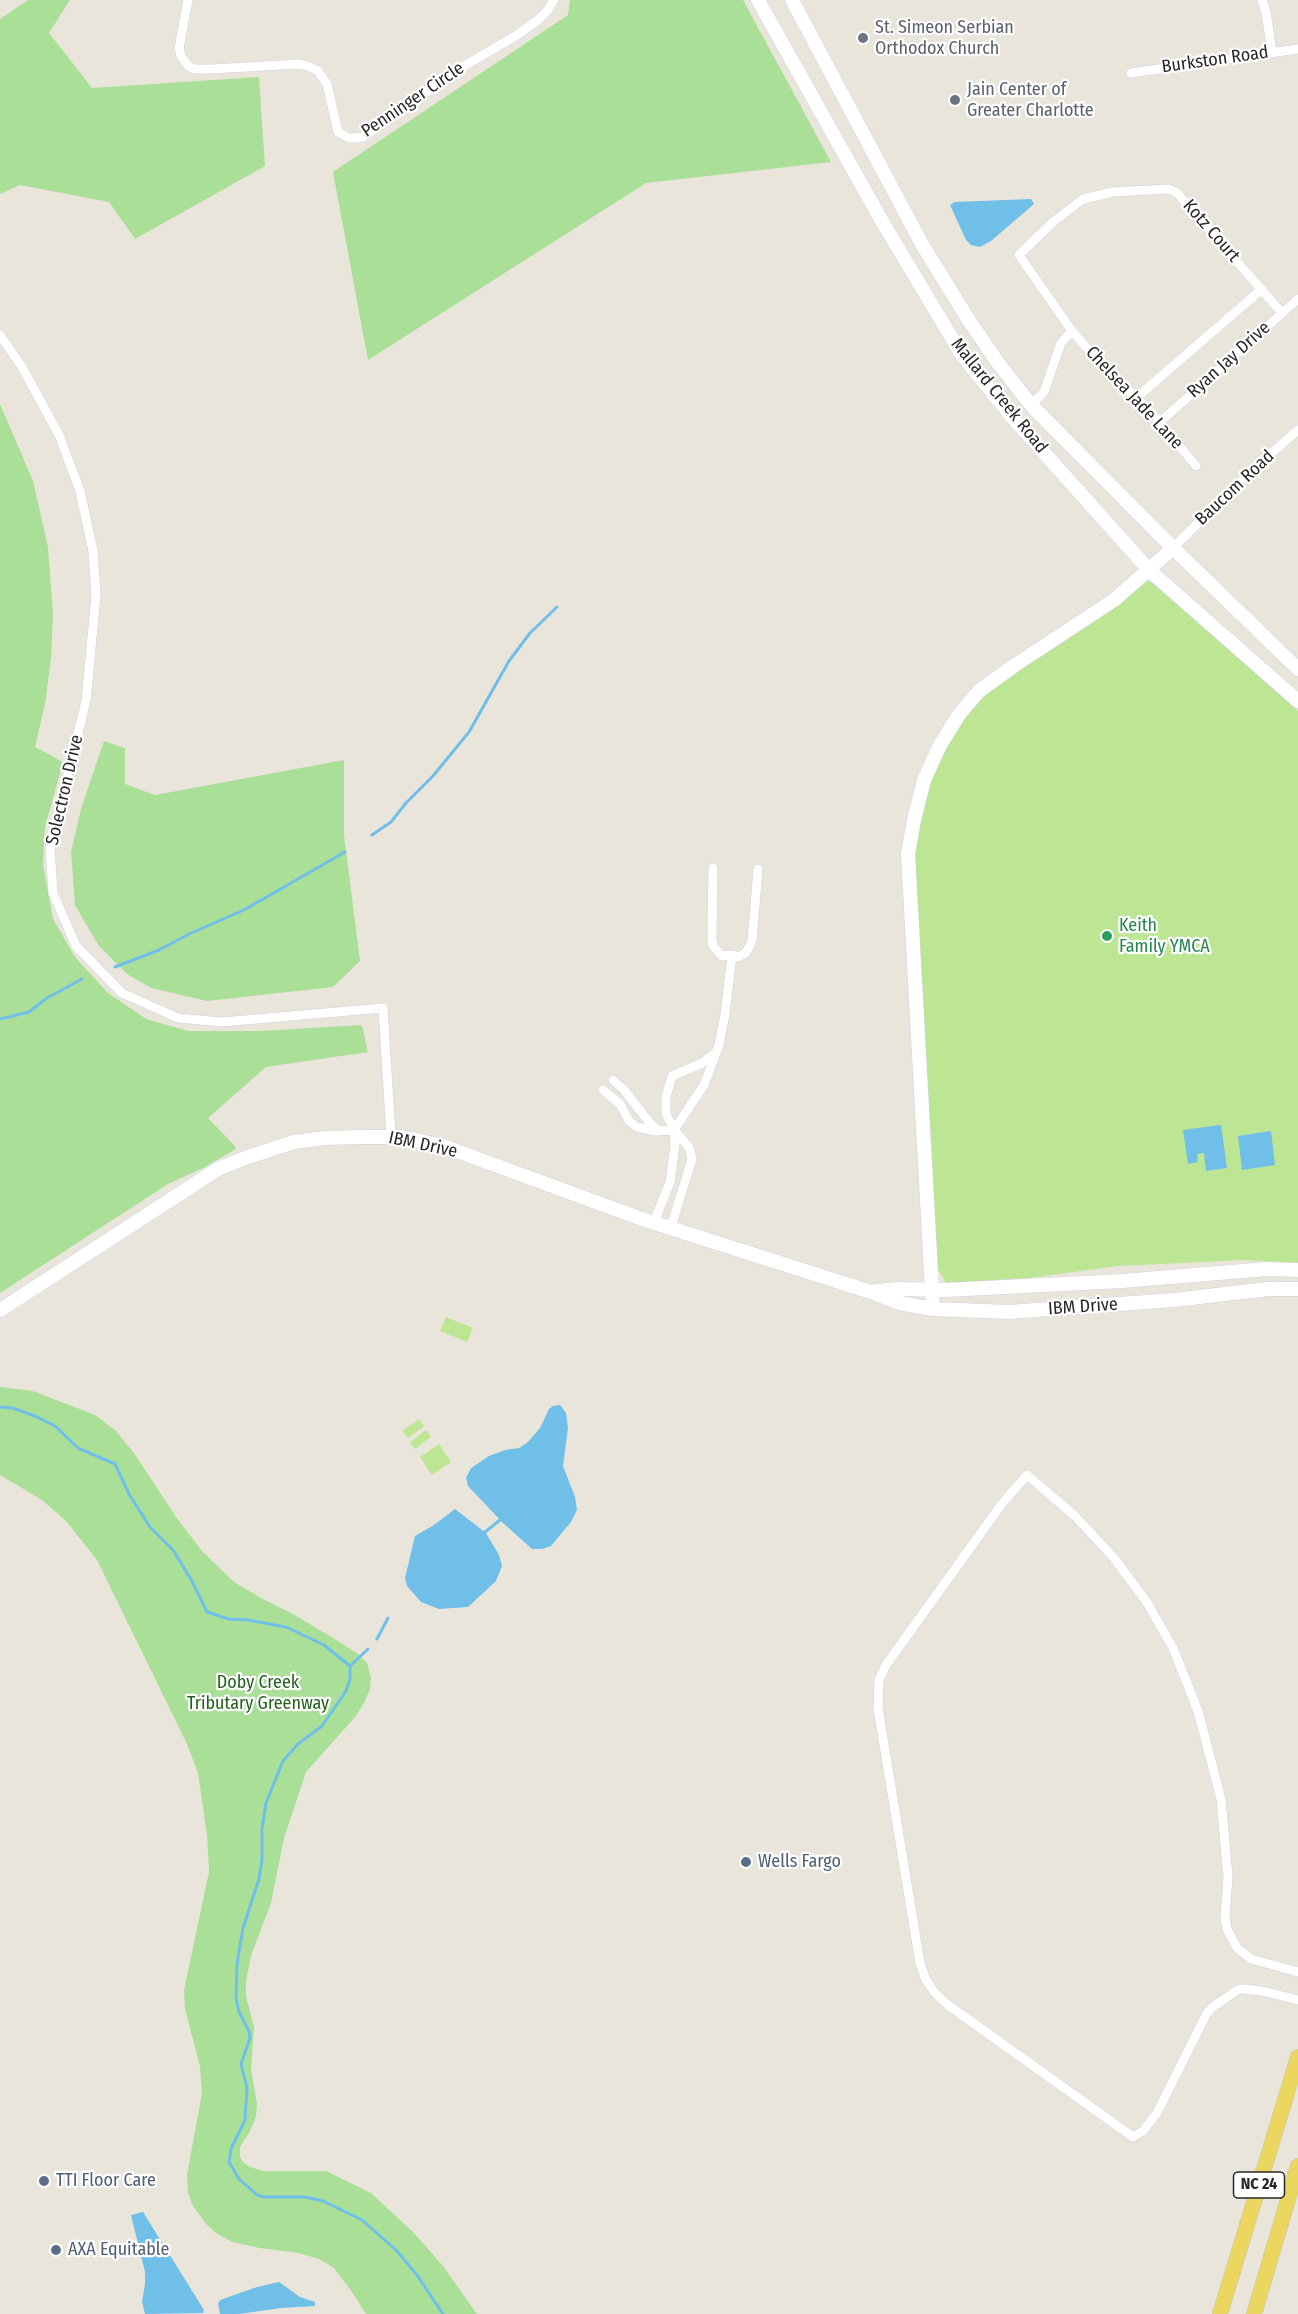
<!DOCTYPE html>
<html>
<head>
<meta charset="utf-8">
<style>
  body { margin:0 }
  canvas { display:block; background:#eae5da }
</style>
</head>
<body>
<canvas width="1298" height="2314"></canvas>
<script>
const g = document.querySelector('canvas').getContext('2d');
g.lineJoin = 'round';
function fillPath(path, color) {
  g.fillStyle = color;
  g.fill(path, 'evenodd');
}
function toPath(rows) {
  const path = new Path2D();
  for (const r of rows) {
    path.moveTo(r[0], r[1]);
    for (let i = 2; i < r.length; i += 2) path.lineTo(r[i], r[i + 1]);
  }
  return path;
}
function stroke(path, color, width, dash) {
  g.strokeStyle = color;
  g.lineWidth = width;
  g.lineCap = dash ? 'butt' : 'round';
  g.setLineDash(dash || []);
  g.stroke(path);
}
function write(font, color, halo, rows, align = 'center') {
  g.font = font + ' "Fira Sans Condensed",sans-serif';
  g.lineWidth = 4.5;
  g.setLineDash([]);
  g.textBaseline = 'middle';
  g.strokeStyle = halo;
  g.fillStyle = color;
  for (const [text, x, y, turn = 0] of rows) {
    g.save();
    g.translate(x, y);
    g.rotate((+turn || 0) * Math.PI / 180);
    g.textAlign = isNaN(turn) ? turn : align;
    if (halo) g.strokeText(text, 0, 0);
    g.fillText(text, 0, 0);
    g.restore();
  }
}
const green = toPath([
  [28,0,70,0,49,33,92,88,259,77,265,166,135,239,109,202,20,185,0,194,0,19],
  [570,0,743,0,831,162,646,183,368,360,333,172,568,15],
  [0,404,33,481,48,547,53,614,51,659,45,704,35,747,63,762,45,827,43,865,53,919,75,957,107,992,146,1019,188,1031,260,1031,362,1025,368,1052,266,1067,208,1118,234,1145,236,1149,203,1168,168,1184,0,1293],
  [104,741,125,748,125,784,155,795,344,760,344,835,360,961,333,987,207,1001,151,988,127,974,99,946,75,905,71,852,81,809],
  [0,1387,33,1391,95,1415,115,1430,134,1453,176,1517,202,1551,234,1582,261,1598,293,1614,338,1641,358,1654,367,1663,371,1677,370,1689,364,1703,356,1716,306,1772,284,1838,271,1903,251,1956,246,1982,246,1996,254,2027,251,2069,257,2104,256,2117,250,2131,240,2147,240,2157,243,2162,250,2167,264,2171,326,2171,371,2193,414,2233,443,2266,477,2314,366,2314,350,2289,334,2268,319,2259,298,2253,260,2248,232,2242,216,2233,206,2224,193,2206,188,2192,187,2175,202,2093,200,2066,185,2009,184,1990,209,1872,207,1835,198,1773,187,1744,97,1560,66,1521,42,1500,0,1475]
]);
const pitch = toPath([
  [1143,581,1151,582,1194,616,1298,711,1298,1263,1244,1260,1118,1266,1028,1278,946,1283,936,1266,913,857,921,802,954,728,985,693],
  [446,1317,473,1328,467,1342,440,1331],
  [419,1419,424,1426,408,1438,402,1431],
  [426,1430,431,1437,415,1449,410,1442],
  [439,1444,451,1462,432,1475,420,1457]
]);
const water = toPath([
  [1031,199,1034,204,991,241,980,247,971,245,966,240,950,205,955,202],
  [1221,1125,1227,1168,1206,1171,1204,1153,1197,1154,1198,1162,1188,1164,1183,1130],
  [1271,1131,1275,1165,1242,1170,1238,1136],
  [560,1405,566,1413,568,1428,563,1466,575,1497,577,1510,571,1522,551,1546,542,1549,532,1549,503,1523,468,1486,466,1478,471,1468,489,1456,505,1450,519,1448,528,1442,540,1428,549,1409,553,1406],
  [455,1509,486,1533,499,1555,502,1566,496,1581,468,1607,439,1609,421,1602,407,1586,405,1578,415,1536,434,1525],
  [143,2212,204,2310,203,2313,145,2314,142,2302,145,2284,145,2272,131,2215],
  [279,2282,300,2297,315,2302,315,2306,281,2308,239,2314,220,2314,218,2304,220,2300,257,2287]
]);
const stream = toPath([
  [372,835,391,822,406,803,433,776,469,732,509,661,530,633,557,607],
  [115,967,159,950,189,934,244,910,345,852],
  [0,1019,29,1012,47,998,82,979],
  [0,1407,13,1408,37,1417,55,1426,78,1448,115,1464,129,1494,150,1527,173,1550,192,1581,207,1612,229,1619,248,1620,286,1627,324,1645,350,1666,350,1679,346,1691,322,1726,298,1744,283,1761,266,1803,262,1829,262,1860,259,1879,243,1928,237,1964,236,1998,239,2012,249,2031,250,2038,241,2064,247,2088,245,2120,231,2149,229,2162,239,2179,257,2195,264,2197,305,2197,323,2201,362,2220,396,2250,417,2275,443,2314],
  [485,1532,500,1520],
  [377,1639,388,1618],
  [350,1666,368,1649]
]);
const street = toPath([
  [188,0,179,48,181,56,188,66,194,69,212,69,298,64,308,66,318,71,327,84,338,132,349,138,356,138,363,137,459,69,517,35,538,20,547,11,554,0],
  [1262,0,1266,12,1272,52],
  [1131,73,1298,49],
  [0,335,22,367,59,435,80,491,93,551,96,595,86,701,50,847,53,893,76,946,122,993,178,1018,222,1022,383,1008,391,1136],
  [1136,398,1262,289],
  [1031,405,1044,392,1061,343,1072,331],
  [1160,422,1298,299],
  [1196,466,1153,414,1098,361,1072,331,1019,255,1053,222,1083,199,1113,192,1169,189,1177,193,1282,313],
  [1173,548,1249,473,1298,430],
  [713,868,712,938,713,946,722,956,732,955,738,957,746,953,752,941,758,869],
  [613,1080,624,1090,650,1123,659,1131],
  [603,1090,620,1104,629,1121,637,1127,655,1131,674,1130],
  [654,1222,670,1182,675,1145,674,1130,704,1085,719,1045,725,1014,732,955],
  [671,1227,692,1159,689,1147,674,1130,666,1114,666,1097,672,1076,702,1063,716,1052],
  [1298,1972,1251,1959,1237,1948,1227,1929,1225,1918,1228,1877,1221,1799,1198,1711,1173,1648,1146,1601,1114,1558,1075,1516,1027,1475,1001,1505,886,1665,879,1680,878,1708,920,1963,926,1980,935,1993,948,2005,1133,2137,1143,2131,1157,2113,1207,2013,1214,2006,1239,1989,1243,1989,1262,1991,1298,2000]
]);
const secondary = toPath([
  [758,0,883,223,962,355,1013,418,1149,570,1298,701],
  [792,0,923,246,968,319,998,363,1031,405,1173,548,1298,669],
  [876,1291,898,1289,946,1290,1122,1281,1267,1269,1298,1270],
  [933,1309,908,854,914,820,924,780,940,745,960,713,979,691,1015,665,1114,600,1173,548],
  [0,1310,218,1169,245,1158,294,1142,325,1138,361,1137,402,1137,443,1146,642,1219,871,1292,899,1303,933,1309,1009,1312,1174,1300,1268,1289,1298,1289]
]);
const primary = toPath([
  [1220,2314,1298,2057],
  [1254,2314,1298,2166]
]);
const markers = [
  [863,38,6,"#6b7280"],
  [955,100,6,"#6b7280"],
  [1107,936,6,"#2e9e5b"],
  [746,1862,6,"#5c6f8a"],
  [44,2181,6,"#5c6f8a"],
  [56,2250,6,"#5c6f8a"]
];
const shields = [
  [1259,2185,51]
];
const shieldNames = [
  ["NC 24",1259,2185]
];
const worshipNames = [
  ["St. Simeon Serbian",875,28],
  ["Orthodox Church",875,49],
  ["Jain Center of",967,90],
  ["Greater Charlotte",967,111]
];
const streetNames = [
  ["Burkston Road",1215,60,-8],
  ["Penninger Circle",413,100,-34],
  ["Kotz Court",1211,231,49],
  ["Ryan Jay Drive",1229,360,-42],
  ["Mallard Creek Road",999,396,51],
  ["Chelsea Jade Lane",1134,398,47],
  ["Baucom Road",1235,488,-43],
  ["Solectron Drive",65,790,-77],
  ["IBM Drive",423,1145,12],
  ["IBM Drive",1083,1307,-4]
];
const leisureNames = [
  ["Keith",1119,926],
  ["Family YMCA",1119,947]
];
const parkNames = [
  ["Doby Creek",258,1683],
  ["Tributary Greenway",258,1704]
];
const serviceNames = [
  ["Wells Fargo",758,1862],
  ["TTI Floor Care",56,2181],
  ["AXA Equitable",68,2250]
];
fillPath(green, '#aadf98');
fillPath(pitch, '#bce694');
fillPath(water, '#70bfe9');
stroke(stream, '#70bfe9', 3);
stroke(street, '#d0d1e1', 10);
stroke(secondary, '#d0d1e1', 15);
stroke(primary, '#c7c7c7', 16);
stroke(street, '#fff', 9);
stroke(secondary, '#fff', 14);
stroke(primary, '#ebd65f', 15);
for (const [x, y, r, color] of markers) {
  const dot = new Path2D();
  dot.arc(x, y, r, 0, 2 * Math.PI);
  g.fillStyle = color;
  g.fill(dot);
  stroke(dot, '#fff', 2);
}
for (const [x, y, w] of shields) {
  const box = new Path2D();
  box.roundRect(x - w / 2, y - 13, w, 26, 4.5);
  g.fillStyle = '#fff';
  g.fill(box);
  stroke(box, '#282828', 1.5);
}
write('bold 16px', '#282828', null, shieldNames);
write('18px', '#5b616d', '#fff', worshipNames, 'left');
write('18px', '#282828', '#fff', streetNames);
write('18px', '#27864d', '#fff', leisureNames, 'left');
write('18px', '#24611c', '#fff', parkNames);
write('18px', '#4e5e75', '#fff', serviceNames, 'left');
</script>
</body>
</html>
